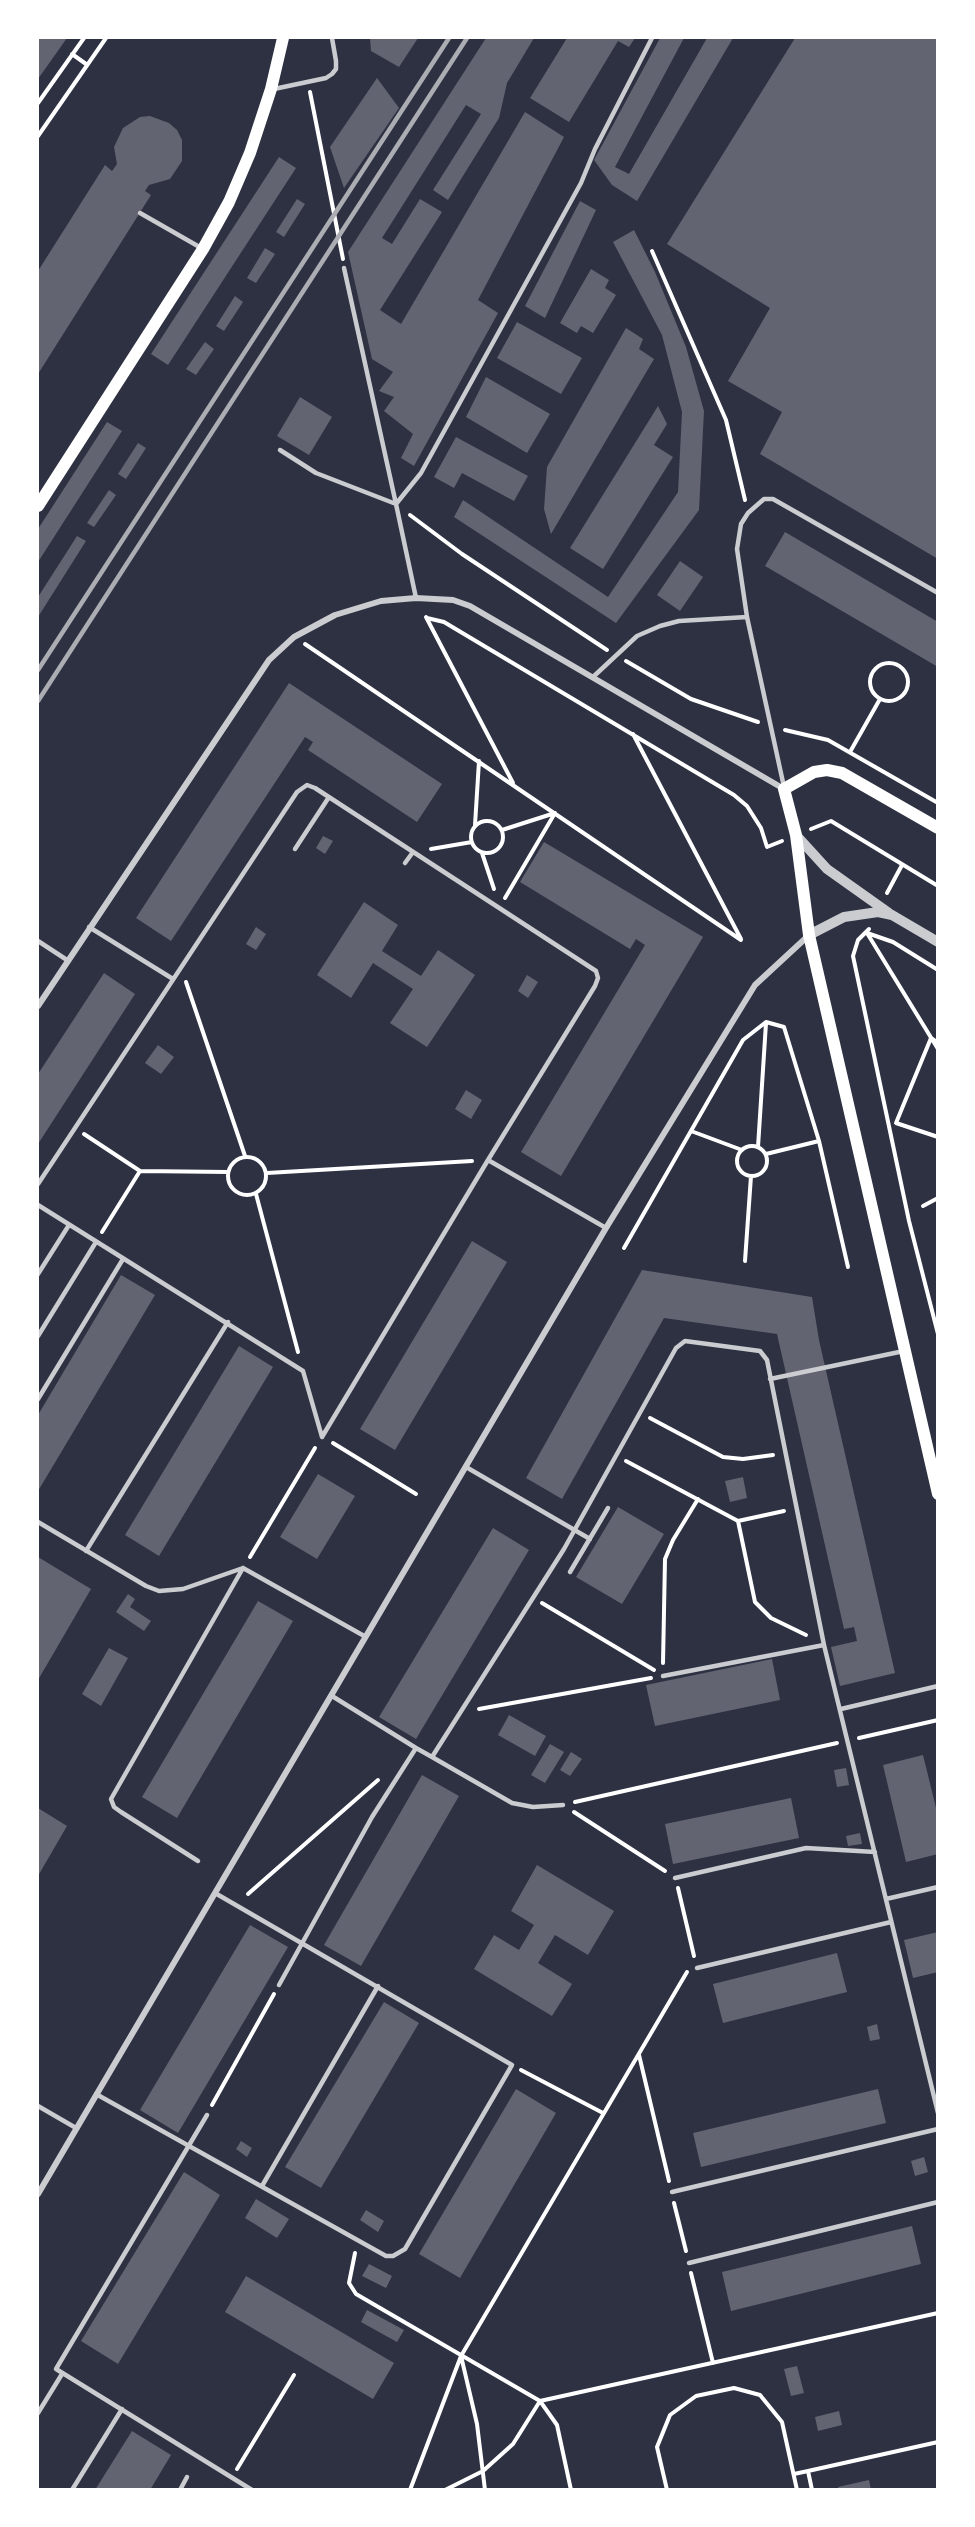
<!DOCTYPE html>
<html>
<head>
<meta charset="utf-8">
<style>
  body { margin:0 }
  #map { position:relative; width:975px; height:2527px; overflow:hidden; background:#2d3142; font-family:"PT Sans Narrow",sans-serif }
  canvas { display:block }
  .frame { position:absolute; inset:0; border:39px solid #fff; pointer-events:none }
</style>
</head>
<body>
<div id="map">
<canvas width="975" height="2527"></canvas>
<div class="frame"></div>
</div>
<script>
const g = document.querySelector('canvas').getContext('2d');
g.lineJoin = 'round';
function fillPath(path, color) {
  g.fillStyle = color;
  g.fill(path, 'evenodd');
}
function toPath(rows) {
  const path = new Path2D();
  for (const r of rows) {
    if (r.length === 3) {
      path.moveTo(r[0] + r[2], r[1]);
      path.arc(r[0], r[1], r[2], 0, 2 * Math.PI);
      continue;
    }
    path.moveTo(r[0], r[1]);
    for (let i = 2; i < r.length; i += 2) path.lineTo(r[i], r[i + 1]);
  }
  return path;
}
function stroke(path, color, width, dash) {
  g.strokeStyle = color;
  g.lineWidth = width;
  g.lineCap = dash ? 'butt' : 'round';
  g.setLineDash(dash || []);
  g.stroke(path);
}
const building = toPath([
  [38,38,67,38,38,79],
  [370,38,418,38,399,67,371,51],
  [486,38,534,38,507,83,499,118,448,200,433,190,481,114,466,105,382,238,392,244,420,199,442,212,380,310,401,324,525,112,564,137,478,300,498,313,414,466,401,458,413,434,384,411,394,397,379,391,393,372,372,359,348,252],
  [567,38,635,38,629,47,618,41,569,122,530,98],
  [660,38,684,38,615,167,629,174,707,38,733,38,637,201,612,185,594,160],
  [795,38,938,38,938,559,760,454,782,412,728,381,770,308,667,244],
  [377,78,399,108,344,188,330,147],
  [150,116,169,123,177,130,182,140,182,161,170,179,149,185,145,191,151,195,38,374,38,271,105,165,112,171,117,164,114,147,123,128,140,117],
  [279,157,296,168,168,365,151,354],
  [297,199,305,204,284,237,276,232],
  [580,201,596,210,545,318,525,306],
  [634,230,655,272,686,347,704,411,699,510,616,623,454,517,463,500,608,597,678,492,682,412,662,335,613,242],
  [265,248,275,254,256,283,247,278],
  [591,269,609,280,605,288,616,295,593,333,581,326,577,333,560,323],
  [235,296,243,302,224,331,216,326],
  [517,322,582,358,561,394,497,358],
  [626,328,643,339,639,349,654,359,551,534,544,509,547,467],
  [205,342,214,349,196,375,186,369],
  [486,377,550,414,527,453,466,417],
  [300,397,332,417,309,455,277,436],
  [658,406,667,424,654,445,673,457,603,569,570,548],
  [107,422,122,431,38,562,38,529],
  [456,437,528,476,514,501,462,473,454,488,434,477],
  [138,443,146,448,126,479,118,474],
  [109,490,116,495,94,527,87,523],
  [785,532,938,622,938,667,765,566],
  [77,536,86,541,38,617,38,597],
  [680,561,703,577,680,611,657,595],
  [289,683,442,784,417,822,308,750,313,742,305,737,171,941,136,918],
  [323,836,333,841,325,854,316,848],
  [544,842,703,937,561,1176,521,1152,645,945,636,939,630,949,520,882],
  [364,902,398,925,382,951,421,976,438,950,475,975,427,1047,390,1023,413,989,373,963,351,998,317,975],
  [256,927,266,934,256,950,246,944],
  [104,973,135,994,38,1144,38,1074],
  [527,975,538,982,528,998,518,991],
  [158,1045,174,1057,161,1074,145,1063],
  [466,1090,482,1100,471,1119,455,1109],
  [472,1241,507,1262,395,1450,360,1429],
  [642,1270,812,1297,819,1340,895,1673,840,1686,831,1647,857,1641,854,1627,844,1629,777,1334,664,1318,562,1499,526,1478],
  [121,1275,155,1295,38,1491,38,1415],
  [239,1346,273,1367,159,1556,125,1535],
  [318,1474,355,1496,317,1559,280,1537],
  [743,1477,747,1498,730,1502,725,1481],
  [618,1507,664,1534,622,1604,576,1577],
  [493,1528,529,1550,416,1739,379,1717],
  [38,1557,91,1589,38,1680],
  [128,1594,135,1599,130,1607,151,1621,144,1631,116,1612],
  [258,1601,293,1621,177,1818,142,1797],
  [109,1648,128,1658,101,1706,82,1694],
  [772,1659,780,1700,655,1726,646,1685],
  [509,1715,546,1736,535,1756,498,1735],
  [550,1744,564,1752,545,1783,531,1775],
  [571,1752,582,1759,570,1776,560,1770],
  [923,1755,938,1816,938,1854,906,1862,883,1765],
  [846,1768,849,1785,837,1787,834,1770],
  [422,1775,459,1796,361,1966,324,1945],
  [791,1798,799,1838,673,1864,665,1824],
  [38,1808,67,1826,38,1876],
  [860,1833,862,1844,848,1846,846,1836],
  [537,1865,614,1911,588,1955,555,1935,538,1963,572,1984,552,2016,474,1969,494,1935,519,1950,534,1925,511,1911],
  [250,1925,288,1947,178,2133,140,2110],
  [938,1932,938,1972,913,1978,904,1940],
  [837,1953,847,1992,723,2023,713,1984],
  [384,2002,419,2023,321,2188,285,2167],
  [877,2024,880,2039,870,2041,867,2027],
  [516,2089,556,2113,460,2278,419,2254],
  [878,2089,886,2123,701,2167,693,2133],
  [241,2141,252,2148,247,2157,236,2149],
  [924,2157,928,2172,915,2176,911,2161],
  [184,2172,220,2195,118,2364,81,2341],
  [256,2199,289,2219,277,2238,245,2218],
  [366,2210,384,2221,378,2232,360,2220],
  [912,2226,921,2264,731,2311,722,2272],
  [369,2264,392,2276,386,2288,362,2276],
  [246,2276,394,2363,373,2399,225,2312],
  [367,2310,404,2330,397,2342,361,2322],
  [797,2366,804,2393,791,2396,784,2369],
  [839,2411,842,2425,818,2431,815,2417],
  [132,2431,171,2455,150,2490,95,2490],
  [869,2480,871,2490,839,2490,838,2487]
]);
const path = toPath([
  [72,54,86,64],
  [310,92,343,259],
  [38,103,84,38],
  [38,136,106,38],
  [652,251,726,420,745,500],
  [410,515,462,554,607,650],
  [426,617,513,783],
  [427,618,444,622,454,628,734,795,747,806,761,828,767,847,782,841],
  [305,644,741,940],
  [626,661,691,699,758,722],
  [889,682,19],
  [785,730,828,740,938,803],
  [633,734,741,939],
  [850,752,880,699],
  [487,837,16],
  [475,825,479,761],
  [811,829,831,821,938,886],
  [502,830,555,813],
  [431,849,472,842],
  [482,853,494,889],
  [887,893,902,865],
  [505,898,555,813],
  [869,929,858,940,853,956,909,1221,938,1334],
  [867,933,938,1049],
  [867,933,893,942,938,970],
  [186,982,245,1156],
  [938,1043,931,1038,896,1123,938,1137],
  [691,1131,742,1150],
  [84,1134,140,1171,228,1172],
  [819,1141,848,1267],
  [752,1161,15],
  [758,1147,766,1023],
  [766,1154,819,1141,784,1027,766,1022],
  [247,1176,19],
  [267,1173,472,1161],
  [256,1194,298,1352],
  [923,1206,938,1198],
  [102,1232,140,1171],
  [624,1248,743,1040,766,1022],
  [745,1261,751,1176],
  [650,1418,723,1457,743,1459,773,1455],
  [333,1443,416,1494],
  [626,1461,738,1521,755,1602,771,1618,806,1635],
  [738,1521,784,1511],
  [250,1557,315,1448],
  [542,1603,654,1670],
  [663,1663,665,1559,673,1540,698,1499],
  [479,1709,651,1678],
  [859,1738,938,1720],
  [575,1802,837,1743],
  [574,1812,665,1871],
  [678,1888,694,1956],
  [248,1894,378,1780],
  [639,2055,669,2181],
  [521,2070,603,2113],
  [212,2105,274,1994],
  [674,2203,686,2251],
  [355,2253,349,2283,356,2294,540,2401,557,2425,571,2490],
  [691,2273,713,2363],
  [461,2356,477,2424,485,2490],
  [237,2469,294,2375],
  [794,2474,808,2471],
  [410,2490,461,2356,687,1972],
  [445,2490,483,2471,513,2444,540,2401,938,2313],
  [667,2490,657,2447,670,2415,696,2396,734,2388,760,2395,782,2422,797,2490],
  [812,2490,808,2471,938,2442]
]);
const service = toPath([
  [274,89,326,78,332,74,336,69,336,61,332,38],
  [140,213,203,249],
  [344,268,396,504],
  [280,450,316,473,396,504],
  [416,598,396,504,421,473,581,183,595,149,652,38],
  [593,677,637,636,660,626,679,621,747,617],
  [784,787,747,617,737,549,741,524,748,513,764,499,773,499,938,593],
  [295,849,329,797],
  [405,863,413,852],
  [89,927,173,979],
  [38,941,67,960],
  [38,1184,297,792,307,785,315,788,596,971,598,978,595,986,488,1160,606,1228],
  [38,1205,303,1371,322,1437],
  [38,1274,69,1225],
  [38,1336,96,1242],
  [770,1379,904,1351],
  [38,1399,123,1259],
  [322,1437,488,1160],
  [466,1467,590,1539],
  [38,1522,146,1586,159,1591,183,1589,243,1568,366,1637],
  [86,1551,228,1322],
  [570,1572,608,1508],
  [663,1676,824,1645],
  [332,1696,416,1748],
  [841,1709,938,1686],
  [563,1805,533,1807,512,1803,432,1757,564,1549,676,1348,685,1341,760,1351,767,1360,824,1645,938,2113],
  [198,1861,121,1812,114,1807,111,1799,243,1568],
  [675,1878,806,1848,875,1852],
  [886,1899,938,1887],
  [697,1968,891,1922],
  [279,1985,372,1817,416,1748,432,1757],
  [96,2094,386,2256,393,2256,405,2249,512,2065,215,1893],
  [38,2106,76,2128],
  [207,2115,56,2369,252,2490],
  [262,2186,378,1986],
  [672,2192,938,2129],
  [689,2263,938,2202],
  [38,2413,62,2374],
  [72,2490,122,2409],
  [180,2490,187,2477]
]);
const minor = toPath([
  [38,1006,269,660,294,637,335,615,381,601,416,598,453,600,470,606,784,789],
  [38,2194,606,1228,755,985,808,936]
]);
const tertiary = toPath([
  [796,835,827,869,889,913],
  [809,935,844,917,878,912,892,915,938,942]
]);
const secondary = toPath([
  [38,506,203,249,229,202,250,153,271,89,283,38],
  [938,828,842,773,827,770,814,772,784,789,796,835,809,935,938,1494]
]);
const rail = toPath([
  [38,670,449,38],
  [38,701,467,38]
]);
fillPath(building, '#626471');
stroke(path, '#fff', 4);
stroke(service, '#caccd0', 4.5);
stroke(minor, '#caccd0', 6);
stroke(tertiary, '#caccd0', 10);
stroke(secondary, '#fff', 12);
stroke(rail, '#abadb3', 4.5);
</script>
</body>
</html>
